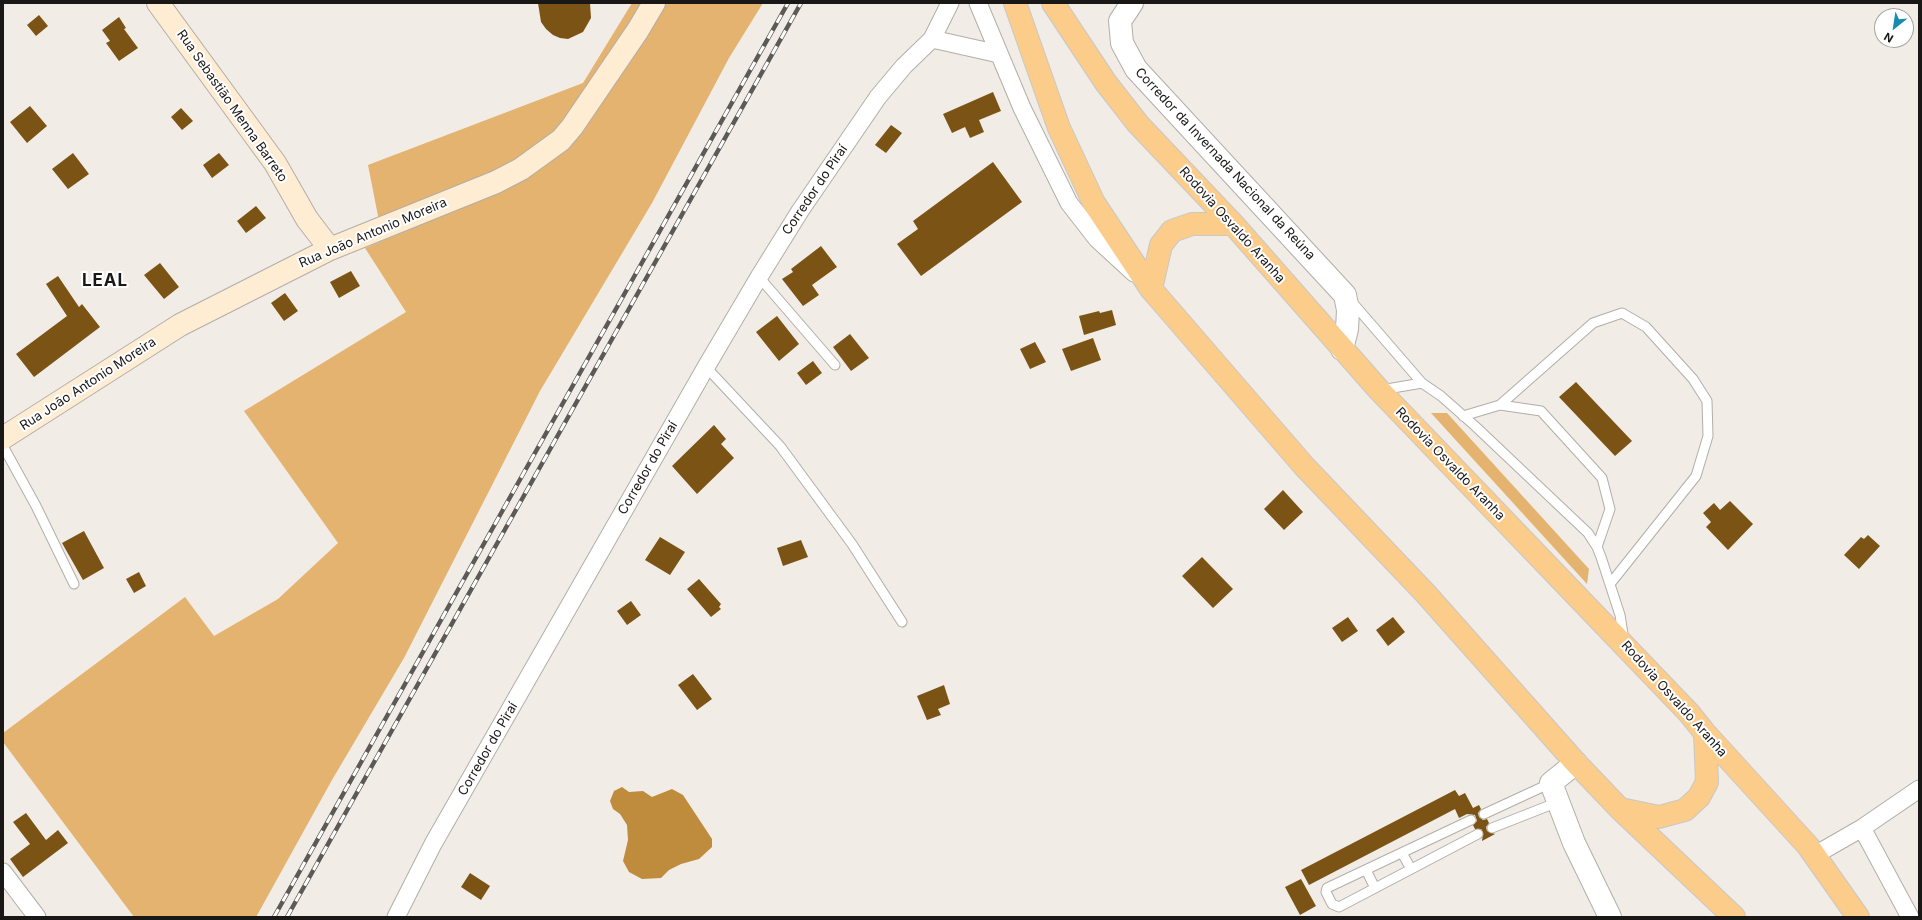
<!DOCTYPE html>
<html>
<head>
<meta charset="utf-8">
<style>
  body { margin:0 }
  #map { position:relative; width:1922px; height:920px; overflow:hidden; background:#f1ece6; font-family:Inter,sans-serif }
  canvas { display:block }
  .frame { position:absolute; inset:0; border:4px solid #1a1816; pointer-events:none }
  .north { position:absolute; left:1874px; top:8px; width:40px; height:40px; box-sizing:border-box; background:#fff; border:1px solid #a3a3a2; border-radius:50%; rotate:210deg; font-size:11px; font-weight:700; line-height:16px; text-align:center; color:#1a1816 }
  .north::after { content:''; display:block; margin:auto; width:14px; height:18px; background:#178caf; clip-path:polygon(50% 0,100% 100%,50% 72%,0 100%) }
</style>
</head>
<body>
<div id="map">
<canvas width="1922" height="920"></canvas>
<div class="frame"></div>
<div class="north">N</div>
</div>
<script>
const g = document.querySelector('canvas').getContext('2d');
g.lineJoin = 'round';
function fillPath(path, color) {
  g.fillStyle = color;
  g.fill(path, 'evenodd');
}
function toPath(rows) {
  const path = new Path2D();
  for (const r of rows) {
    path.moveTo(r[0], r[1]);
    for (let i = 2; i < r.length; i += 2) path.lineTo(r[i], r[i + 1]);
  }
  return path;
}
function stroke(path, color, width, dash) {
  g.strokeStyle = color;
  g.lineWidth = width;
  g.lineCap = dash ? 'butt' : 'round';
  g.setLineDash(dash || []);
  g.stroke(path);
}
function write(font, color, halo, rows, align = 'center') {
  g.font = font + ' Inter,sans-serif';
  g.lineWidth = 4;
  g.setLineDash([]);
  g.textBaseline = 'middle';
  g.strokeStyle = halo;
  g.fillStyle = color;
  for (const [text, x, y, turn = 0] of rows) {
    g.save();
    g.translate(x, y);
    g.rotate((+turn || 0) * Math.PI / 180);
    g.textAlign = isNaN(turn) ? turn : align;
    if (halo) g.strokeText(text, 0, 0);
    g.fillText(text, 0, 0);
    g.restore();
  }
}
const green = toPath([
  [632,3,646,3,609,63,539,152,379,221,368,165,583,83],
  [661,3,763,3,729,58,652,203,540,391,404,658,332,780,260,910,256,917,134,917,3,742,3,733,185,597,214,636,278,599,338,543,244,411,406,312,365,248,506,189],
  [1431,413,1447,413,1589,569,1587,584]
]);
const water = toPath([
  [622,787,629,792,643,791,652,797,672,789,683,795,712,839,712,847,699,859,681,864,669,870,661,878,642,879,629,872,623,861,628,840,627,825,620,814,613,809,610,801,614,791]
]);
const building = toPath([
  [538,3,590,3,591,18,583,32,568,39,560,38,553,35,546,29,541,22],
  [39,15,48,26,36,36,27,25],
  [119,17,126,28,124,29,138,48,119,61,106,43,110,41,102,30],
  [993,92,1001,111,979,120,984,132,970,138,965,127,952,133,943,114],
  [30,106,47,126,27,143,10,122],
  [181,108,193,121,182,130,171,117],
  [891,125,902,133,886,153,875,145],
  [73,153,89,174,68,189,52,169],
  [219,153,229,165,212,178,203,165],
  [993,162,1022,202,921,276,897,244,918,229,913,221],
  [256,206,266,218,246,233,237,221],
  [821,246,837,267,812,285,819,295,803,306,782,279,793,272,791,269],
  [160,263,179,287,164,299,144,275],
  [351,271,360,286,339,298,330,282],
  [58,276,79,307,82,304,100,327,34,377,16,354,67,316,46,284],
  [285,293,298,311,284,321,271,303],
  [1112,310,1116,325,1084,335,1079,316,1099,311,1100,313],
  [777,316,799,344,779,361,756,332],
  [850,334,869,358,851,371,833,347],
  [1093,338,1101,360,1071,371,1062,349],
  [1035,342,1046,362,1030,369,1020,349],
  [813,361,822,373,806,385,797,373],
  [1576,382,1632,441,1615,456,1559,397],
  [714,425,726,439,721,444,734,458,697,494,672,466],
  [1283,490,1303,512,1284,530,1264,509],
  [1730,501,1753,524,1728,550,1706,527,1711,522,1703,513,1714,503,1720,510],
  [84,531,104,568,83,580,62,543],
  [1868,535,1880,546,1859,569,1844,555,1861,537,1864,539],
  [660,537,685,552,670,575,645,560],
  [801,540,808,557,783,566,777,548],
  [1202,557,1233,589,1213,608,1182,576],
  [139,572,146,586,134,593,126,579],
  [699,579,721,604,719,607,721,609,711,617,687,589],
  [631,601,641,615,627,625,617,611],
  [1348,617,1358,631,1342,642,1332,628],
  [1393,617,1405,632,1388,646,1376,630],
  [693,674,712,699,697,710,678,685],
  [944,685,950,704,938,709,941,715,927,720,917,696],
  [1455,790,1459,796,1465,793,1473,808,1479,805,1481,809,1478,813,1479,817,1483,820,1487,819,1489,823,1486,827,1487,831,1495,834,1482,841,1483,832,1481,829,1475,829,1473,825,1477,821,1475,815,1467,814,1459,818,1455,809,1309,885,1301,870],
  [26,813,46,840,58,830,68,843,23,877,10,859,30,844,13,822],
  [470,873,490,886,481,900,461,887],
  [1301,879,1316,906,1300,915,1285,887]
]);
const service = toPath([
  [759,277,835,365],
  [1352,302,1422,383],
  [706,367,780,446,852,544,902,622],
  [1381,390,1422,383,1441,396,1475,426,1588,533,1597,547,1601,557,1620,615,1624,640],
  [1500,405,1593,323,1622,313,1646,327,1693,379,1707,401,1708,436,1696,476,1610,584],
  [1463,416,1500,405,1541,411,1602,478,1610,509,1597,547],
  [3,446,36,506,74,584],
  [1484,814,1551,783],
  [1471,820,1327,888,1326,892,1332,904,1339,907,1478,834],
  [1492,828,1558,802],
  [1402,853,1411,869],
  [1366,870,1375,888]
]);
const minor = toPath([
  [978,3,1022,108,1069,203,1097,239,1134,273],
  [932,39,999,54],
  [1862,828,1910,917],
  [1815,855,1862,828,1919,789],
  [3,872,37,917],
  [396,917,433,844,706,367,759,277,800,211,878,97,904,66,932,39,950,3]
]);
const tertiary = toPath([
  [1132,3,1120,21,1122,43,1136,69,1345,295,1348,310,1347,329,1342,349],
  [1576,763,1551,783,1574,843,1610,917]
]);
const secondary = toPath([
  [158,3,275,163,307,219,330,249],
  [3,438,180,325,330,249,496,182,521,169,561,140,572,127,638,30,654,3]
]);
const trunk = toPath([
  [1015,3,1059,128,1094,203,1151,289,1304,466,1426,594,1576,763,1620,809,1734,917],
  [1053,3,1106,83,1138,124,1233,224,1379,390,1689,713,1705,733,1808,846,1858,917],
  [1151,289,1161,245,1172,231,1192,224,1233,224],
  [1620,809,1659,817,1685,810,1699,797,1707,782,1705,733]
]);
const rail = toPath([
  [274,917,788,3],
  [287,917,801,3]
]);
const streetNames = [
  ["Rua Sebastião Menna Barreto",232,106,55],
  ["Corredor da Invernada Nacional da Reúna",1225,164,47],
  ["Corredor do Piraí",815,190,-56],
  ["Rodovia Osvaldo Aranha",1232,225,48],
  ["Rua João Antonio Moreira",373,233,-23],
  ["Rua João Antonio Moreira",88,384,-33],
  ["Rodovia Osvaldo Aranha",1450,464,46],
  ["Corredor do Piraí",648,468,-60],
  ["Rodovia Osvaldo Aranha",1674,699,48],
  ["Corredor do Piraí",488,749,-60]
];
const districtNames = [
  ["LEAL",105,281]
];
fillPath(green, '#e3b36f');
fillPath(water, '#bf8b3c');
fillPath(building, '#7b5415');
stroke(service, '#b2aea8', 11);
stroke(minor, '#b2aea8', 19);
stroke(tertiary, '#b2aea8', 24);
stroke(secondary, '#b2aea8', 24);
stroke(trunk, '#c8c8c7', 24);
stroke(service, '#fff', 9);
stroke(minor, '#fff', 17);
stroke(tertiary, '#fff', 22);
stroke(secondary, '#feecd3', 22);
stroke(trunk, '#fccc8a', 22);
stroke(rail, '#5c5956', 4.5);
stroke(rail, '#fff', 3, [9]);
write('13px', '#1a1816', '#fff', streetNames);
g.letterSpacing = '1px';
write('bold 17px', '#1a1816', '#fff', districtNames);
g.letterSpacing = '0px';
</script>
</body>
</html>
